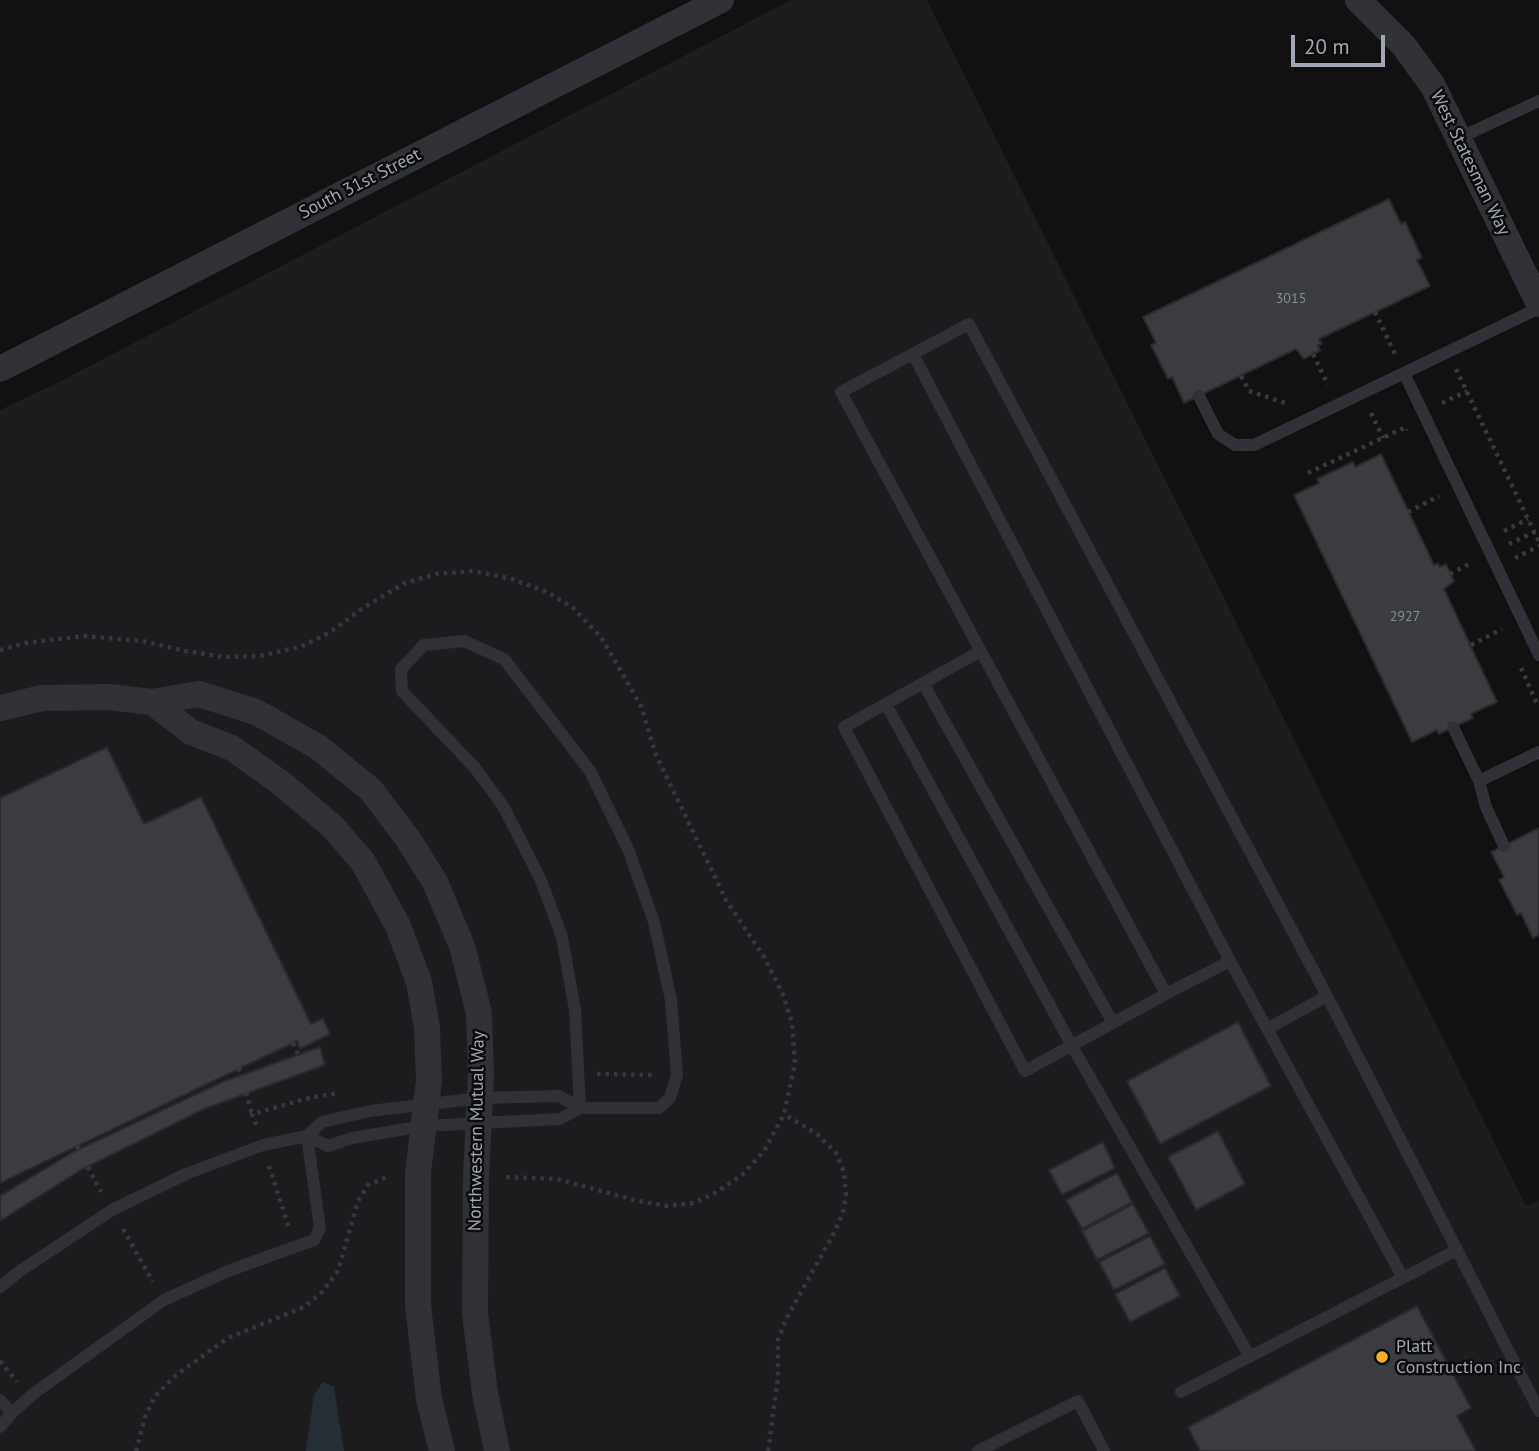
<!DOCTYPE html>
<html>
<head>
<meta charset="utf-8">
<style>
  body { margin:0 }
  #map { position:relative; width:1539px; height:1451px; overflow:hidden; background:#111112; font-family:"PT Sans",sans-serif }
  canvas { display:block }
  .scale { position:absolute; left:1291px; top:35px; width:94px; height:32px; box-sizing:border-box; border:4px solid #a1a7b4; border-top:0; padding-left:9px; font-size:21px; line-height:24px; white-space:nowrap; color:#a1a7b4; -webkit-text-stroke:5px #0c0c0d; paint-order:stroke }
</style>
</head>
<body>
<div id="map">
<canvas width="1539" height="1451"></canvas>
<div class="scale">20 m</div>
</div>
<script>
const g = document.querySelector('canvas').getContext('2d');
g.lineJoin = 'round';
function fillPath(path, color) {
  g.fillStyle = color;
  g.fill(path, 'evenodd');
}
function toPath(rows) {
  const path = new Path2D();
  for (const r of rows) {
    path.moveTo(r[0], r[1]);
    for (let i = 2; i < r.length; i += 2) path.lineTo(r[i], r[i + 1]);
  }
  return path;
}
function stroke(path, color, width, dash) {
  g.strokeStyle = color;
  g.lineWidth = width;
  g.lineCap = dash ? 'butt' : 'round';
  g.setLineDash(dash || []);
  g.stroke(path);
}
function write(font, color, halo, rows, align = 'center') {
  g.font = font + ' "PT Sans",sans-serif';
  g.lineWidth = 5;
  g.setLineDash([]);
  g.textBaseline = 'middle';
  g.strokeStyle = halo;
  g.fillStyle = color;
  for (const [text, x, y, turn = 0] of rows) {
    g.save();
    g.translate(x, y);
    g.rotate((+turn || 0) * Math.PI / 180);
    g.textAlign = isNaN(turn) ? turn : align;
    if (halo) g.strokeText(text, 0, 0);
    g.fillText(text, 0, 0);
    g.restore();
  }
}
const built = toPath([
  [791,0,927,0,1526,1206,1539,1200,1539,1451,0,1451,0,410,63,380]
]);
const water = toPath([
  [323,1382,334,1387,344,1451,306,1451,314,1395]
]);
const building = toPath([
  [1389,199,1401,224,1405,222,1422,258,1417,260,1430,286,1319,339,1322,344,1318,345,1320,351,1313,354,1304,359,1296,349,1184,403,1172,377,1168,379,1151,345,1156,343,1143,317,1389,199],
  [1381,454,1434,565,1438,563,1440,567,1446,564,1454,581,1444,589,1497,702,1471,714,1473,718,1439,734,1437,730,1412,742,1294,495,1319,483,1317,479,1353,462,1355,467,1381,454],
  [107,747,144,824,201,797,311,1024,323,1018,330,1034,300,1049,297,1041,293,1043,0,1183,0,798,107,747],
  [1539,828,1539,935,1533,938,1521,913,1517,915,1499,880,1504,877,1491,852,1539,828],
  [1238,1022,1271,1086,1160,1144,1127,1081,1238,1022],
  [320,1047,325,1065,204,1109,81,1170,0,1221,0,1196,73,1152,222,1082,320,1047],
  [1218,1131,1245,1184,1196,1210,1168,1157,1218,1131],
  [1103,1142,1115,1168,1062,1195,1049,1170,1103,1142],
  [1117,1173,1132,1202,1082,1229,1066,1200,1117,1173],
  [1133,1204,1149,1233,1097,1260,1082,1231,1133,1204],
  [1150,1236,1165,1264,1114,1290,1099,1262,1150,1236],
  [1165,1268,1180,1296,1130,1322,1115,1294,1165,1268],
  [1417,1306,1471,1408,1457,1416,1476,1451,1200,1451,1188,1427,1417,1306]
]);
const path = toPath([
  [1375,312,1395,354,1393,355],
  [1313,354,1328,385],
  [1456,369,1539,542],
  [1241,376,1249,391,1288,404],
  [1442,403,1467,391],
  [1371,413,1383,438],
  [1308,473,1406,427,1407,430],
  [1408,512,1439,496],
  [1504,531,1528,519],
  [1509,544,1539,530],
  [1515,558,1539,546],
  [1450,574,1471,563],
  [1471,645,1502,629],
  [0,650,26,643,84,636,142,641,185,651,224,657,259,656,300,647,329,633,363,608,405,583,436,574,473,571,512,579,547,592,572,607,601,637,641,706,656,755,726,900,764,957,783,995,792,1023,795,1063,784,1114,764,1151,742,1175,715,1193,694,1203,668,1206,638,1201,557,1179,504,1177],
  [1521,668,1538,706],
  [293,1043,298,1054],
  [239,1068,252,1114],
  [597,1074,655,1075],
  [256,1125,252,1114,309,1098,338,1093],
  [77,1146,79,1150],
  [269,1166,289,1228],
  [88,1167,101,1192],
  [123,1229,153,1282],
  [0,1361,17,1382],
  [136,1451,145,1417,155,1396,176,1375,228,1338,304,1307,322,1292,338,1271,358,1201,368,1185,389,1176],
  [768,1451,778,1377,778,1340,786,1319,834,1233,843,1213,846,1194,844,1172,836,1153,817,1134,784,1114]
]);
const service = toPath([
  [1459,138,1539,101],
  [1539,308,1404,373,1539,655],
  [913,354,1230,961,1166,994],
  [1199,396,1218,434,1235,445,1254,445,1404,373],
  [981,651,844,727,1025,1071,1166,994,841,392,969,324,1327,996,1457,1250],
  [923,683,1113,1023],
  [886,704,1072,1046,1250,1357],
  [1453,727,1479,781,1486,807,1504,846],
  [1479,781,1539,752],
  [1230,961,1403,1278],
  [1267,1029,1327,996],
  [580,1108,575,1010,562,937,540,878,503,806,475,768,402,691,401,669,424,645,464,641,504,659,590,771,628,849,654,922,671,1000,677,1075,670,1098,659,1108,580,1108,560,1119,423,1126,352,1138,328,1146,307,1136,322,1122,370,1111,480,1098,559,1096,580,1108],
  [0,1287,20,1271,112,1210,186,1174,263,1145,307,1136,320,1228,314,1240,228,1271,164,1300,33,1394,12,1413,0,1427],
  [1181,1392,1457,1250,1539,1411],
  [0,1400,12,1413],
  [978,1451,1078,1401,1104,1451]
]);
const minor = toPath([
  [1358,0,1404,46,1433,86,1539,304],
  [0,369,721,0],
  [152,702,191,732,232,748,281,783,333,827,363,862,398,926,419,982,427,1028,429,1080,418,1173,418,1305,429,1399,442,1451],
  [0,708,42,698,109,697,152,702,199,694,256,712,318,747,371,790,408,839,435,882,462,946,479,1013,481,1076,476,1176,475,1313,485,1393,497,1451]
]);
const markers = [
  [1382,1357,7,"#f8ae22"]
];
const numberNames = [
  ["3015",1291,299],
  ["2927",1405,617]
];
const streetNames = [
  ["West Statesman Way",1470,163,64],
  ["South 31st Street",360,184,-27],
  ["Northwestern Mutual Way",477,1131,-89]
];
const poiNames = [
  ["Platt",1396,1347],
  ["Construction Inc",1396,1368]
];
fillPath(built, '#1d1d1f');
fillPath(water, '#272f36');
fillPath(building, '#3a3c40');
stroke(building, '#2a2a2e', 2);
stroke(path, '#37393e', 4.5, [3.5, 5]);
stroke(service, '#313237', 12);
stroke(minor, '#313237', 26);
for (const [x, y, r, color] of markers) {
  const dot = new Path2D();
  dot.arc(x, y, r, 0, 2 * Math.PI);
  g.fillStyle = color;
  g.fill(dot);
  stroke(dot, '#0c0c0d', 2.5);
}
write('14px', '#878c97', null, numberNames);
write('18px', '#a1a7b4', '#0c0c0d', streetNames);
write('18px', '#a1a7b4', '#0c0c0d', poiNames, 'left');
</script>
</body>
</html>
